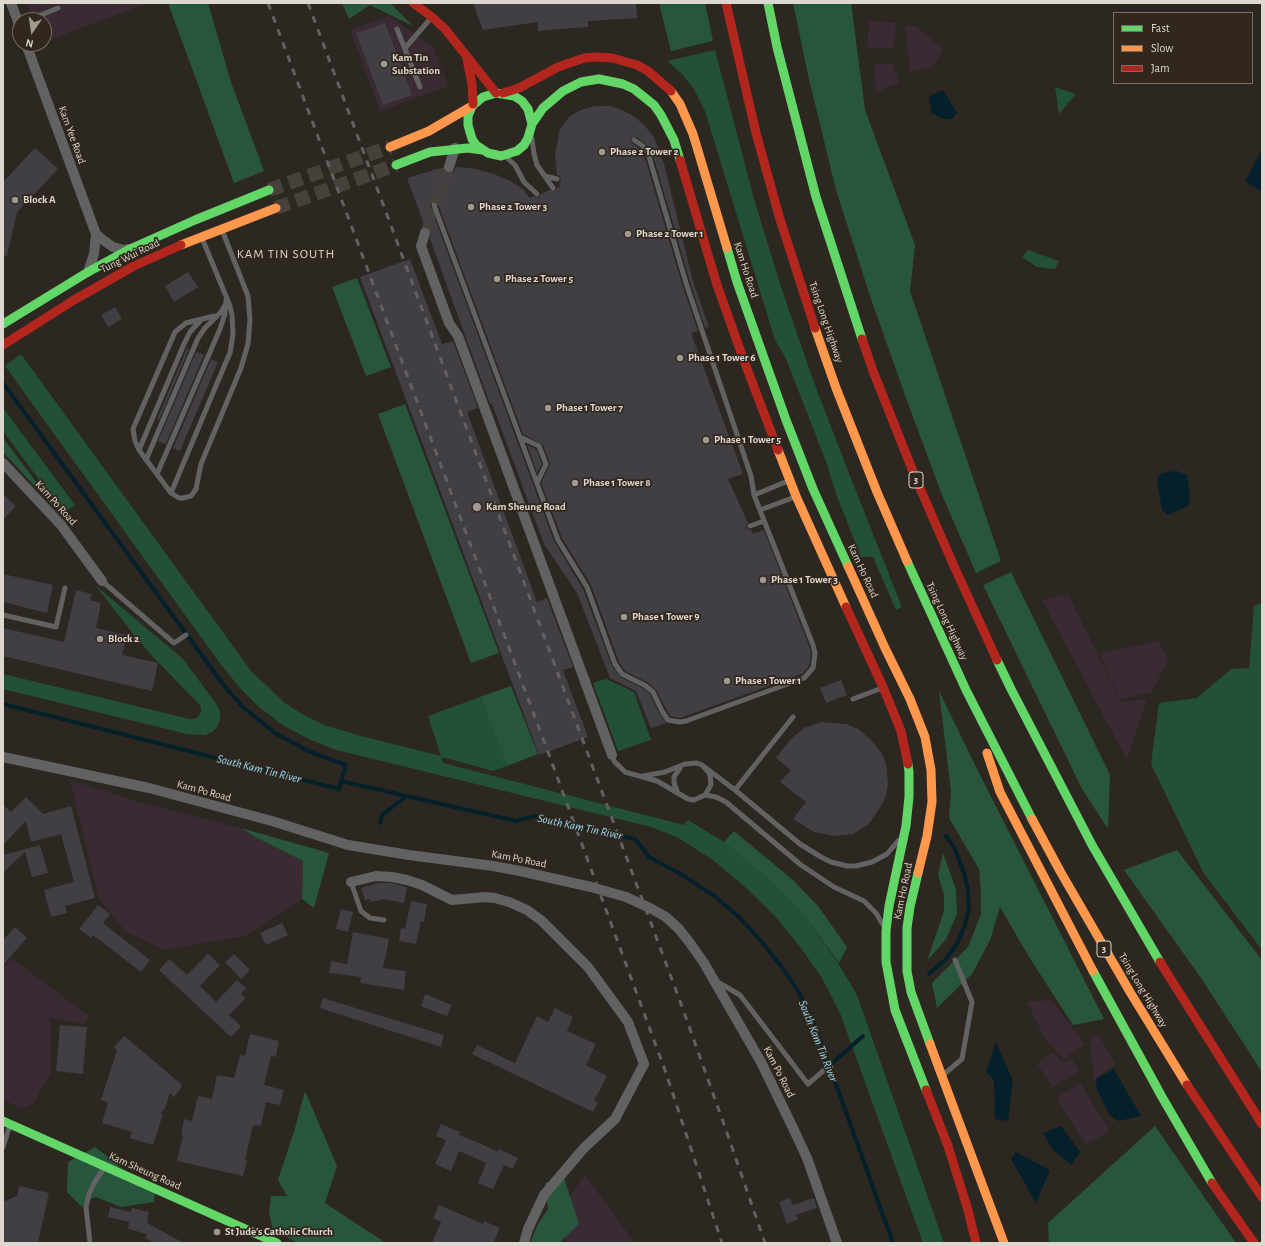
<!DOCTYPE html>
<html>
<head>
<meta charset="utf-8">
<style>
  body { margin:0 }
  #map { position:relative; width:1265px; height:1246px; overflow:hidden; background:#2d2721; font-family:"Alegreya Sans",sans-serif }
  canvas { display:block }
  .frame { position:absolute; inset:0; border:4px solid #ddd7cf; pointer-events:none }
  .legend { position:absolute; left:1113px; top:12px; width:140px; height:72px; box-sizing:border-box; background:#32271c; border:1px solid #766d64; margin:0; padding:5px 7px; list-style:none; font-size:12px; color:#ddd7cf }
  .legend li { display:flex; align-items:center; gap:8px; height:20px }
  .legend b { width:20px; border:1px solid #766d64 }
  .north { position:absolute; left:12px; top:12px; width:40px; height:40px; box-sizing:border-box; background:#32271c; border:1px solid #766d64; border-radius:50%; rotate:193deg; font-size:11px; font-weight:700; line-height:16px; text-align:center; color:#ddd7cf }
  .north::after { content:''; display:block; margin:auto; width:14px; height:18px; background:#9f9992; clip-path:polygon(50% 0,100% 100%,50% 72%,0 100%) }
</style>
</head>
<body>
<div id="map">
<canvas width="1265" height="1246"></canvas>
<div class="frame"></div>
<ul class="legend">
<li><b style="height:5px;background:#63d668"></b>Fast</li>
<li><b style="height:5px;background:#ff974d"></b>Slow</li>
<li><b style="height:5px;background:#b3261e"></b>Jam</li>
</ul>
<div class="north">N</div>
</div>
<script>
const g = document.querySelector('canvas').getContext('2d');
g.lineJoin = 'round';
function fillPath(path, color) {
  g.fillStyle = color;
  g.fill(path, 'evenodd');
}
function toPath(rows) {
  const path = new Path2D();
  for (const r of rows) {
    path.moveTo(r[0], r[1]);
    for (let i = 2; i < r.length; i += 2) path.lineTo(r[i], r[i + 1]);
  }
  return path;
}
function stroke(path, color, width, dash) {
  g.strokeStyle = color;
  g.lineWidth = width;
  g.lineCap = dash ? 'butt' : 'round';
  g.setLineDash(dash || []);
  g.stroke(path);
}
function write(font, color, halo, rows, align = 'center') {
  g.font = font + ' "Alegreya Sans",sans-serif';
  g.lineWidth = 3.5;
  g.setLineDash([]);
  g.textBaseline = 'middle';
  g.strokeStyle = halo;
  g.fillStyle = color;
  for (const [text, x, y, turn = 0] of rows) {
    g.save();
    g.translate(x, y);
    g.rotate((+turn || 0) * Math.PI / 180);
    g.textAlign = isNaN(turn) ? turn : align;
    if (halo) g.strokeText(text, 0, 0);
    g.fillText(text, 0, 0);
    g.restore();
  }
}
const industrial = toPath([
  [27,3,148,3,44,42,44,20,34,20],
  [389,16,434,48,448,86,380,111,350,30],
  [869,21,896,23,894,49,867,47],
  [905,26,916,26,943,49,933,67,910,72],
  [874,64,893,64,899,83,876,92],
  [1068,594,1121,702,1147,699,1127,760,1042,600],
  [1159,641,1168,661,1151,693,1120,699,1099,653],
  [70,780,135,801,241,828,255,837,303,861,302,899,245,936,165,950,125,931,99,899],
  [13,959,90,1017,84,1024,50,1018,51,1073,33,1104,21,1109,3,1099,3,967],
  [1051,1000,1085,1044,1064,1059,1045,1039,1027,1002],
  [1099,1035,1115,1064,1094,1080,1090,1038],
  [1053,1051,1062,1063,1072,1059,1079,1071,1053,1087,1037,1064],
  [1080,1083,1110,1131,1086,1145,1056,1098],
  [585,1175,635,1243,569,1243,548,1226]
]);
const green = toPath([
  [715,50,754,199,781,287,812,377,848,471,902,607,896,610,873,557,861,557,836,494,827,464,786,359,775,340,705,111,694,89,682,74,667,61],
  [1055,87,1076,94,1059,114],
  [1028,250,1059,261,1055,269,1037,267,1022,257],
  [21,354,251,671,285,703,302,714,324,725,361,736,441,756,428,716,480,697,507,766,493,771,442,757,443,763,684,825,688,820,724,842,775,885,805,917,838,963,857,995,944,1243,923,1243,840,1013,822,978,801,948,774,915,745,887,713,860,677,837,651,827,333,749,309,739,284,726,259,707,239,687,219,662,5,366],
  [3,408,75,505,64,513,3,431],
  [96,586,183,659,217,705,220,712,220,719,217,727,212,732,205,735,187,734,3,689,3,674,190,719,195,719,199,716,201,712,201,707,198,703,154,658,134,635],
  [1262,603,1262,950,1203,872,1151,764,1159,703,1197,698,1231,669,1249,668,1254,606],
  [606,679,634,692,651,740,618,751,593,683]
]);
const forest = toPath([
  [168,3,208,3,231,82,264,171,234,183],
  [342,3,390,3,413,26,370,5,349,19],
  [659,3,705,3,713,41,671,51],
  [793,3,851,3,865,110,915,245,910,291,1001,561,976,573,942,495,906,398,871,299,836,190,808,75],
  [357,278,391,367,366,376,332,287],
  [405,404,499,653,471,663,378,414],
  [3,438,61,515,3,452],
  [1011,572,1110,775,1108,829,1082,789,983,585],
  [511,686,538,754,507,766,480,697],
  [939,691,979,773,1104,1019,1073,1025,1029,957,1000,907,990,940,972,974,937,1008,932,983,968,947,981,914,981,891,979,869,949,818,951,792],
  [241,828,329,853,314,908,302,899,303,861,255,837],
  [734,831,793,880,818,906,847,947,839,963,805,917,775,885,724,842],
  [1177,850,1262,960,1262,1072,1201,978,1124,870],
  [943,853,956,889,957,914,946,939,927,961,944,911,944,895,938,875],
  [305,1091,337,1166,325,1203,386,1243,298,1243,273,1230,269,1213,271,1196,287,1196,278,1180,295,1128],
  [1155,1126,1236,1243,1049,1243,1048,1223],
  [95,1147,155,1194,154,1202,121,1207,96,1197,92,1198,82,1207,67,1192,68,1162],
  [564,1178,579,1224,559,1243,530,1243,538,1224,548,1209,545,1183]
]);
const water = toPath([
  [943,90,957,113,952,119,944,119,931,113,929,96],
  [1262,148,1262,189,1260,190,1245,182],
  [1177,471,1187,475,1190,496,1188,506,1168,515,1162,510,1157,480,1161,473],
  [996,1042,1013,1081,1008,1121,995,1119,994,1080,986,1072],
  [1114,1069,1141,1116,1118,1121,1109,1114,1097,1090,1096,1079],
  [1061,1126,1080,1152,1071,1165,1053,1150,1043,1133],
  [1016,1152,1050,1170,1036,1203,1011,1159]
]);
const stream = toPath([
  [3,383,225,687,242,706,275,733,308,751,346,765,341,781],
  [3,704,339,789,341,781,516,821,535,816,635,839,649,857,679,873,713,895,739,917,761,941,781,966,798,991,814,1023,893,1243],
  [380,823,382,815,407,796],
  [929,974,945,960,957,944,965,925,969,908,968,891,964,873,955,849,946,836],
  [829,1066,863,1036]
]);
const building = toPath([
  [473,3,636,3,637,18,588,21,588,27,538,31,538,22,483,30],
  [385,23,412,95,383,105,356,33],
  [595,106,609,106,622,110,635,117,645,126,654,137,664,164,693,281,709,327,705,328,690,282,652,152,645,143,636,137,632,137,630,140,632,143,640,149,644,155,682,284,698,331,691,333,743,474,728,479,748,523,746,525,746,528,751,530,753,534,764,530,809,646,811,653,809,666,802,674,680,718,670,716,656,690,649,683,625,671,619,662,591,585,562,538,541,483,550,464,543,445,523,434,438,204,433,201,430,205,554,541,583,589,612,666,620,677,644,689,650,694,659,713,666,723,651,728,636,691,610,678,577,593,544,544,492,404,490,404,430,239,431,231,429,228,425,227,407,178,437,169,443,168,445,172,450,173,454,171,456,167,471,168,494,174,510,181,523,189,530,198,534,196,539,198,541,194,550,190,555,191,557,188,560,187,559,183,561,180,560,176,557,175,555,155,560,129,570,116,583,109],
  [35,148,58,169,17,212,7,256,3,255,3,182],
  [410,259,442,344,453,341,478,408,467,412,537,602,547,598,573,667,563,670,588,737,539,755,360,277],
  [188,272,198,287,174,302,165,286],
  [115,307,122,319,108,327,101,315],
  [187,348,189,349,159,420,157,419],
  [196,352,204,355,166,444,158,441],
  [211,359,218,362,180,451,173,448],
  [527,445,536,449,542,464,537,473],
  [3,494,16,506,3,520],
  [3,574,53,585,47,613,3,602],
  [76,590,92,594,90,600,101,603,96,628,127,635,122,655,158,663,152,691,3,656,3,628,64,642],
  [841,680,847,695,826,703,820,688],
  [822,722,847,724,858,729,872,741,882,754,886,764,888,784,886,796,881,806,869,824,853,834,834,836,814,832,793,819,806,802,780,782,791,770,776,758,789,741,804,728],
  [26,797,43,814,71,806,95,898,65,906,67,913,51,917,44,890,74,882,61,834,31,842,26,821,3,845,3,805,11,812],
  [40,845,48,873,32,877,25,852,3,873,3,855],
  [378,883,391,883,407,887,404,903,384,899,371,902,370,899,365,901,361,888],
  [411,901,427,904,424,922,421,921,416,944,399,941,401,928,405,929],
  [98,905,110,914,103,923,150,960,141,972,93,935,91,938,79,929],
  [341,909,353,912,348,932,336,929],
  [282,923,288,935,266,945,260,933],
  [15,927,27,938,3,965,3,940],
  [353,932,389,939,383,968,406,971,404,990,360,983,361,977,329,973,331,961,347,964],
  [208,954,220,965,200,986,216,1002,237,980,246,988,241,994,246,998,229,1015,241,1026,231,1037,159,970,169,959,187,975],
  [234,954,250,970,241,979,225,962],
  [425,994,452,1005,447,1016,421,1006],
  [323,998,444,1035,441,1047,320,1008],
  [555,1008,573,1017,567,1031,596,1044,586,1065,607,1076,594,1101,598,1103,593,1112,472,1054,477,1045,515,1063,537,1016,548,1022],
  [60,1025,87,1027,83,1074,56,1071],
  [250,1034,279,1041,276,1057,271,1056,264,1085,284,1090,280,1105,266,1102,261,1126,253,1125,245,1160,247,1161,243,1176,177,1161,183,1136,181,1135,184,1119,192,1121,198,1096,212,1099,217,1075,234,1078,240,1055,245,1056],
  [124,1036,181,1084,181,1088,174,1097,170,1093,165,1108,160,1114,163,1114,153,1145,130,1138,132,1132,102,1123,108,1102,101,1100,117,1050,114,1047],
  [441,1124,460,1132,459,1135,479,1143,498,1152,499,1149,518,1158,513,1169,504,1165,493,1189,478,1183,486,1163,473,1157,459,1151,451,1171,435,1164,446,1140,436,1136],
  [19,1186,49,1193,38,1243,3,1243,3,1202,17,1196],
  [790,1198,793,1205,814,1198,817,1208,796,1215,798,1219,787,1224,779,1202],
  [439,1205,483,1224,484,1221,500,1228,493,1243,432,1243,441,1222,433,1218],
  [110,1207,131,1212,132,1208,149,1212,147,1223,184,1243,155,1243,145,1238,147,1234,128,1229,129,1222,108,1217]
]);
const streetTunnel = toPath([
  [425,233,449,167]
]);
const secondaryTunnel = toPath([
  [269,190,390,147],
  [276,208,396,165]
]);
const lane = toPath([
  [29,20,58,8],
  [397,29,420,87],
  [405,48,431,18],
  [532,139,534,154,537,165,553,188],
  [506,157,515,165,524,182,537,194],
  [545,176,557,179],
  [434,205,558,540,587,587,615,664,622,674,646,686,653,692,662,711,668,720,680,722,686,721,804,678,813,668,815,653,813,645,754,495,751,476,686,283,648,153,643,146,634,140],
  [201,320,190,332,184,344,139,450,171,493,179,498,183,498,191,496,196,489,201,464,241,368,248,344,250,320,248,296,222,230],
  [520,437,539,446,546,464,537,483],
  [139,450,135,441,133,429,175,332,186,323,214,316],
  [146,460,198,338,205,328,221,312,225,305],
  [157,474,220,329,225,314,226,300],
  [171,493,226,362,230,353,233,334,232,315,230,306,202,238],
  [754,495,788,481],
  [760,510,795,497],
  [750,526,764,521],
  [102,581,174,643,186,635],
  [3,615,56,627,65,588],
  [853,699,882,688],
  [612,755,614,761,625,772,657,781,688,799,694,800,705,795,711,785,710,774,702,765,697,763,685,764,665,772,643,776],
  [702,765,735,790,800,844,821,857,831,862,847,866,856,866,872,862,887,854,898,841],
  [735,790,793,717],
  [677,791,674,783,674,777,680,768],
  [705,795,716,797,726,802,801,865,834,887,864,901,876,913,883,925],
  [351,882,361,911,370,918,384,920],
  [716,981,740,995,808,1084,829,1066],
  [943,1075,962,1059,972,1002,955,960],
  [3,1147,10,1125],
  [90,1243,86,1207,89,1194,94,1183,104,1168]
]);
const street = toPath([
  [11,3,20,27],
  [26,44,96,234,94,254,88,272],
  [449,167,455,148],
  [425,233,421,246,449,323,458,336,612,755],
  [96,234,103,240,113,247,124,250,129,249],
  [3,463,61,525,102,581],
  [3,757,149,788,272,821,348,845,409,855,493,866,520,871,591,887,626,897,652,909,666,917,679,929,690,943,704,963,761,1062,793,1128,807,1158,837,1243],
  [351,882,376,876,392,877,407,880,422,885,452,900,485,897,495,898,509,902,527,910,542,921,588,967,628,1022,644,1064,615,1119,584,1148,544,1195,528,1229,524,1243]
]);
const fast = toPath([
  [768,3,777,47,816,197,862,339],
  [496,93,514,96,522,101,528,109,532,124,528,138,524,145,517,151,501,156,488,153,476,145,472,139,468,125,468,116,472,106,483,97,496,93],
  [532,124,543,108,563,91,581,82,599,79,623,84,634,89,654,105,661,115,674,140,680,160],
  [396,165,430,152,468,148,482,150],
  [727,248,737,282,786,420,813,489,848,566],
  [3,324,88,272,130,249,195,220,269,190],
  [907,561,966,690,1032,819],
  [997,660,1011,689,1092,845,1160,962],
  [908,764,909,772,909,797,906,826,889,906,886,931,886,962,895,1010,926,1090],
  [918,873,910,907,907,928,907,971,911,992,930,1044],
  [1093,971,1162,1097,1212,1183],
  [3,1121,277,1243]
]);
const slow = toPath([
  [671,91,680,104,693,134,727,248],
  [390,147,429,131,472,106],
  [181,245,276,208],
  [815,328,836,388,877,492,907,561],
  [778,450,796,496,846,607],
  [848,566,885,648,910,699,925,737,931,770,932,802,927,836,918,873],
  [987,753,1000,792,1093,971],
  [1032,819,1060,871,1130,992,1187,1085],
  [930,1044,1004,1243]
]);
const jam = toPath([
  [413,3,432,17,445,29,496,93],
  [726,3,756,133,779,216,815,328],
  [467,59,472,84,473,104],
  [503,93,519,88,558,67,584,58,597,57,612,58,637,65,648,71,671,91],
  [680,160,717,285,743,358,778,450],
  [862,339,873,371,916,479,953,564,997,660],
  [3,345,74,300,134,266,181,245],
  [846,607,883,687,901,731,908,764],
  [1160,962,1262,1124],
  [1187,1085,1262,1197],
  [926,1090,948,1146,968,1210,976,1243],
  [1212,1183,1254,1243]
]);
const rail = toPath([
  [268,3,548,752,666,1073,722,1243],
  [308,3,680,1001,726,1130,765,1243]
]);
const markers = [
  [384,64,4,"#9f9992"],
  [602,152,4,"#9f9992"],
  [15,200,4,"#9f9992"],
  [471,207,4,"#9f9992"],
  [628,234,4,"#9f9992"],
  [497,279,4,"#9f9992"],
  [680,358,4,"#9f9992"],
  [548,408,4,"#9f9992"],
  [706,440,4,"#9f9992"],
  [575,483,4,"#9f9992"],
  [477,507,5,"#9f9992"],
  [763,580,4,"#9f9992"],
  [624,617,4,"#9f9992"],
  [100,639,4,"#9f9992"],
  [727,681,4,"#9f9992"],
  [217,1232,4,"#9f9992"]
];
const shields = [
  [916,480,14],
  [1104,949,14]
];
const shieldNames = [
  ["3",916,480],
  ["3",1104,949]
];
const poiNames = [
  ["Kam Tin",392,58],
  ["Substation",392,71],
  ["Phase 2 Tower 2",610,152],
  ["Block A",23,200],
  ["Phase 2 Tower 3",479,207],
  ["Phase 2 Tower 1",636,234],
  ["Phase 2 Tower 5",505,279],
  ["Phase 1 Tower 6",688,358],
  ["Phase 1 Tower 7",556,408],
  ["Phase 1 Tower 5",714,440],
  ["Phase 1 Tower 8",583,483],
  ["Kam Sheung Road",486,507],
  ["Phase 1 Tower 3",771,580],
  ["Phase 1 Tower 9",632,617],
  ["Block 2",108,639],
  ["Phase 1 Tower 1",735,681],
  ["St Jude's Catholic Church",225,1232]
];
const streetNames = [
  ["Kam Yee Road",72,135,70],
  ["Tung Wui Road",130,256,-26],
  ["Kam Ho Road",746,270,72],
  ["Tsing Long Highway",826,322,71],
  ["Kam Po Road",56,503,48],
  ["Kam Ho Road",863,571,65],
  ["Tsing Long Highway",947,621,65],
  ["Kam Po Road",204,791,15],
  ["Kam Po Road",519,859,11],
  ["Kam Ho Road",903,891,-78],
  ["Tsing Long Highway",1143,990,59],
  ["Kam Po Road",779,1072,63],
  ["Kam Sheung Road",145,1171,24]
];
const waterNames = [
  ["South Kam Tin River",259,769,14],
  ["South Kam Tin River",580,827,12],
  ["South Kam Tin River",818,1041,68]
];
const quarterNames = [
  ["KAM TIN SOUTH",286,254]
];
fillPath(industrial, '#392a33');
fillPath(green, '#225137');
fillPath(forest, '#28563c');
fillPath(water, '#04202a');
stroke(stream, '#04202a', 4);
fillPath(building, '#413e44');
stroke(streetTunnel, '#47413b', 10, [10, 5]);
stroke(secondaryTunnel, '#47413b', 14, [14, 7]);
stroke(lane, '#636263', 5);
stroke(street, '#636263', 10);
stroke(fast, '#63d668', 9);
stroke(slow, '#ff974d', 9);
stroke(jam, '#b3261e', 9);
stroke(rail, '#63605f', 3, [7, 7]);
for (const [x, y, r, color] of markers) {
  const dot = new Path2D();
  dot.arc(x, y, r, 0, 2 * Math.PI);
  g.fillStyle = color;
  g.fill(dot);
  stroke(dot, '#32271c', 1.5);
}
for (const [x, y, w] of shields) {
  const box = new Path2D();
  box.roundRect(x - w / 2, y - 8, w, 16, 3);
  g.fillStyle = '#32271c';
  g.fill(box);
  stroke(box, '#ddd7cf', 1);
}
write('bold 10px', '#ddd7cf', null, shieldNames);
write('bold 11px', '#ddd7cf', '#32271c', poiNames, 'left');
write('11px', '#ddd7cf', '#32271c', streetNames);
write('italic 12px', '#8fd8f6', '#32271c', waterNames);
g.letterSpacing = '1px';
write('13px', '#ddd7cf', '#32271c', quarterNames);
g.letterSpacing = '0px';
</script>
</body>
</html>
